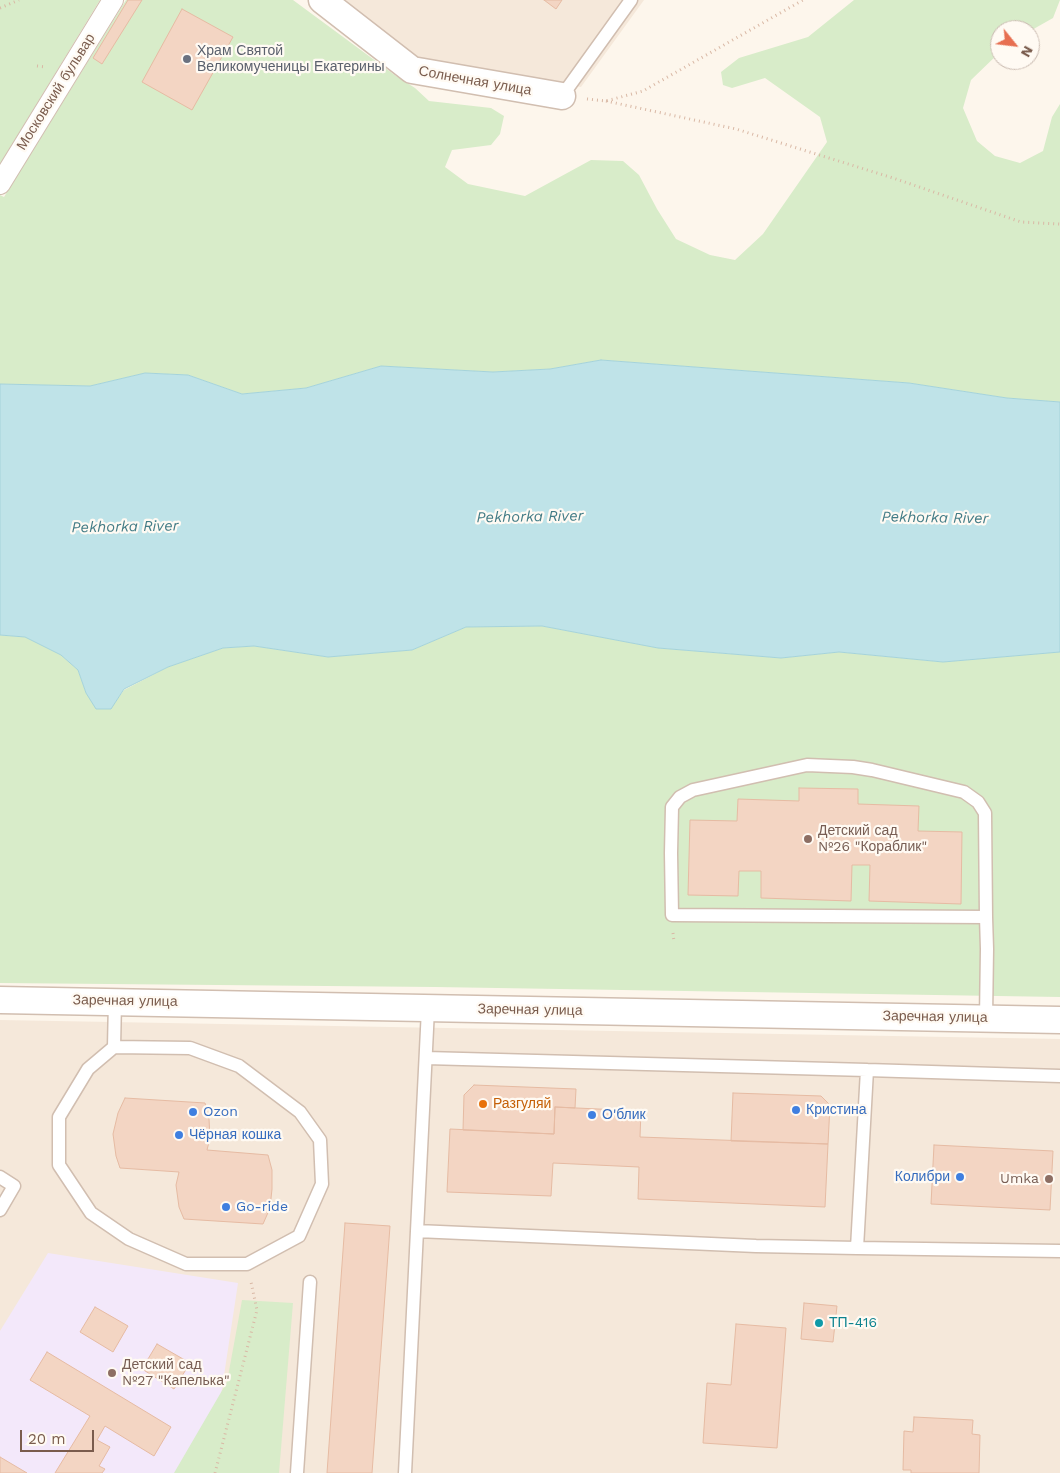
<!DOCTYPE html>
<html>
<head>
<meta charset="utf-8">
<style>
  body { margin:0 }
  #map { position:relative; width:1060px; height:1473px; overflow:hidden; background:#fdf6ec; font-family:"Work Sans",sans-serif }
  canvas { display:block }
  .north { position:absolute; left:990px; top:20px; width:50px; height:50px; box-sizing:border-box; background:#fffaf3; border:1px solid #cabbb1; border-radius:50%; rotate:119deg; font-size:14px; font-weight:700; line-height:20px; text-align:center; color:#7a5c4d }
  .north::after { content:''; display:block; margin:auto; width:18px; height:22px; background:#e76f51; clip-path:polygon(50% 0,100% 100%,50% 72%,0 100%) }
  .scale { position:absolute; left:20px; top:1430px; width:74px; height:22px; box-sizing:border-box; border:2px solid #7a5c4d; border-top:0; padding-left:6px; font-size:15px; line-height:18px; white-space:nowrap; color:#7a5c4d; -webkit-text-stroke:4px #fffaf3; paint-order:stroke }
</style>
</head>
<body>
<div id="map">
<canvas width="1060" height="1473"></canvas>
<div class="north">N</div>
<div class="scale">20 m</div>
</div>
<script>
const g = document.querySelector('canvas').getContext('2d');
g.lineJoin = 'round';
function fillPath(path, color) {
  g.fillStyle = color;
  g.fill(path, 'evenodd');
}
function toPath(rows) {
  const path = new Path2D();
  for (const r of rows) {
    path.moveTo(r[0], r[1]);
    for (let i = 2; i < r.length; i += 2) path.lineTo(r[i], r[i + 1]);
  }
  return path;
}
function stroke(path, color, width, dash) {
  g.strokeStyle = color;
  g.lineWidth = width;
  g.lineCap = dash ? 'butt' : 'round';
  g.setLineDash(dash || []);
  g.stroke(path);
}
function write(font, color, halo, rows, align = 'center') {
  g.font = font + ' "Work Sans",sans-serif';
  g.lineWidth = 4.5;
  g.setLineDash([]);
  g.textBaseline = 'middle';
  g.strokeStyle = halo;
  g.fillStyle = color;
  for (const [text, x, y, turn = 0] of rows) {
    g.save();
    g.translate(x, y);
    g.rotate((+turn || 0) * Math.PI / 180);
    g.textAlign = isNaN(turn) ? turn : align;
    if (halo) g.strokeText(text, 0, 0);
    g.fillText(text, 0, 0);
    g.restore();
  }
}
const residential = toPath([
  [339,0,644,0,581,87,421,62],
  [0,1020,1060,1039,1060,1473,0,1473]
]);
const education = toPath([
  [48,1253,238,1283,218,1415,184,1473,0,1473,0,1331]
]);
const green = toPath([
  [0,0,100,0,0,164],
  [126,0,293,0,396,76,415,88,429,101,491,108,504,116,500,134,491,145,452,150,445,167,468,184,525,196,591,160,623,161,639,175,657,209,676,239,710,255,735,260,763,234,827,142,820,117,765,78,732,88,723,85,721,72,739,58,808,37,854,0,1060,0,1053,18,1030,31,1000,30,1000,52,971,80,963,108,977,141,995,156,1020,163,1043,151,1052,117,1060,104,1060,402,1007,398,909,383,601,360,550,369,493,372,381,366,306,388,242,394,188,375,145,373,90,386,0,384,0,195,4,197],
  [542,626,659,648,781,658,839,652,943,662,1060,652,1060,997,435,987,0,983,0,635,25,637,61,655,78,670,86,693,110,709,124,690,168,667,223,648,254,646,328,657,412,650,466,627],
  [242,1300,293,1303,279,1473,174,1473,227,1382]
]);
const water = toPath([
  [601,360,909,383,1007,398,1060,402,1060,652,943,662,839,652,781,658,658,648,542,626,466,627,412,650,328,657,254,646,223,648,168,667,124,689,111,709,96,709,86,693,78,670,61,655,25,637,0,635,0,384,90,386,145,373,188,375,242,394,306,388,381,366,493,372,550,369,601,360]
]);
const building = toPath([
  [128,0,142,0,102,64,93,58,128,0],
  [544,0,562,0,556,9,544,0],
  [182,9,233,37,192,110,142,82,182,9],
  [799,788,858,789,858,804,919,806,918,831,962,832,961,904,869,901,870,865,852,865,851,901,761,898,761,871,739,871,738,896,688,895,690,820,737,821,738,799,799,801,799,788],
  [474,1085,576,1089,575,1108,555,1107,554,1134,463,1130,464,1095,474,1085],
  [733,1093,821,1096,830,1105,828,1144,731,1141,733,1093],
  [125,1098,205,1103,209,1119,210,1138,207,1150,268,1155,272,1170,272,1189,270,1208,263,1224,184,1219,179,1207,176,1185,179,1172,120,1168,116,1156,113,1134,118,1113,125,1098],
  [555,1107,641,1111,640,1137,828,1144,825,1207,638,1199,639,1167,553,1163,551,1196,447,1192,450,1129,554,1134,555,1107],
  [934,1145,1053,1151,1050,1210,931,1204,934,1145],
  [345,1223,390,1226,372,1473,327,1473,345,1223],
  [804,1303,837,1306,833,1342,801,1339,804,1303],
  [95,1307,128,1326,113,1352,80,1332,95,1307],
  [736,1324,786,1328,777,1448,703,1443,707,1383,731,1385,736,1324],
  [157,1344,190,1363,174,1389,142,1369,157,1344],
  [47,1352,171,1427,154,1456,105,1426,97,1440,110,1447,99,1466,105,1469,102,1473,55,1473,90,1416,30,1380,47,1352],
  [914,1417,973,1420,972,1434,980,1435,979,1473,911,1473,911,1470,903,1470,904,1431,913,1432,914,1417],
  [0,1457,27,1473,0,1473,0,1457]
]);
const path = toPath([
  [0,8,19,0],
  [37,66,46,67],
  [587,99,606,101,643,91,803,0],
  [606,101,736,129,893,178,1021,222,1060,224],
  [673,933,674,942],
  [215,1473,257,1310,251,1282]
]);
const service = toPath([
  [562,96,631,0],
  [986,917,672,915,671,853,672,807,680,797,693,790,807,765,853,767,872,770,964,792,978,802,985,813,986,917,987,949,986,1018],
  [114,1047,190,1048,239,1066,300,1112,320,1140,322,1184,299,1236,247,1264,186,1264,129,1239,91,1213,59,1165,59,1117,88,1069,114,1047],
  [114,1047,115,1001],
  [867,1070,1060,1076],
  [0,1177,14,1186,0,1210],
  [417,1231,756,1246,857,1248,867,1070,426,1058],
  [857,1248,1060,1251],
  [297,1473,310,1282],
  [405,1473,428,1009]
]);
const pedestrian = toPath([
  [0,184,113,0]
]);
const minor = toPath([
  [322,0,412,70,562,96],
  [0,1000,1060,1020]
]);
const markers = [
  [187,59,5,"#6b7280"],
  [808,839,5,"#8d6e63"],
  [483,1104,5,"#e8710a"],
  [796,1110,5,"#3f7fe0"],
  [193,1112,5,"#3f7fe0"],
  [592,1115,5,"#3f7fe0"],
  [179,1135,5,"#3f7fe0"],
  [960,1177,5,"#3f7fe0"],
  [1049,1179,5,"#8d6e63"],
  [226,1207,5,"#3f7fe0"],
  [819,1323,5,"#0f9aa8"],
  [112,1373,5,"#8d6e63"]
];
const worshipNames = [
  ["Храм Святой",197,51],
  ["Великомученицы Екатерины",197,67]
];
const streetNames = [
  ["Солнечная улица",475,81,10],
  ["Московский бульвар",56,92,-58],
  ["Заречная улица",125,1001,1],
  ["Заречная улица",530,1010,1],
  ["Заречная улица",935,1017,1]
];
const educationNames = [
  ["Детский сад",818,831],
  ["№26 \"Кораблик\"",818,847],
  ["Umka",1039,1179,"right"],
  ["Детский сад",122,1365],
  ["№27 \"Капелька\"",122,1381]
];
const foodNames = [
  ["Разгуляй",493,1104]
];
const shopNames = [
  ["Кристина",806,1110],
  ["Ozon",203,1112],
  ["О'блик",602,1115],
  ["Чёрная кошка",189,1135],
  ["Колибри",950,1177,"right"],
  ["Go-ride",236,1207]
];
const cultureNames = [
  ["ТП-416",829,1323]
];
const waterNames = [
  ["Pekhorka River",530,517,-1],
  ["Pekhorka River",935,518,1],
  ["Pekhorka River",125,527,-1]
];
fillPath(residential, '#f5e8da');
fillPath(education, '#f3e8fa');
fillPath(green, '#d8ecc9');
fillPath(water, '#bfe3e8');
stroke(water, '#a5d3da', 1);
fillPath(building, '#f3d5c3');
stroke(building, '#e6bba3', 1);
stroke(service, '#d1beb0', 15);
stroke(pedestrian, '#d1beb0', 22);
stroke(minor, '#d1beb0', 29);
stroke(path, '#d9b8a5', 3, [1, 4]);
stroke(service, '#fff', 12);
stroke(pedestrian, '#fff', 20);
stroke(minor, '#fff', 26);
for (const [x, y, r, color] of markers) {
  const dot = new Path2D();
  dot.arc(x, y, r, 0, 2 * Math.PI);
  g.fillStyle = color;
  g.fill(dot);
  stroke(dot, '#fffaf3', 2);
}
write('14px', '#5b616d', '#fffaf3', worshipNames, 'left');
write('14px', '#7a5c4d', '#fffaf3', streetNames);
write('14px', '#785e54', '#fffaf3', educationNames, 'left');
write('14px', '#c56008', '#fffaf3', foodNames, 'left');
write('14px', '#366cbe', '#fffaf3', shopNames, 'left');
write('14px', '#0d838f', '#fffaf3', cultureNames, 'left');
write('italic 15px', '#437c86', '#fffaf3', waterNames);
</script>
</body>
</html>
